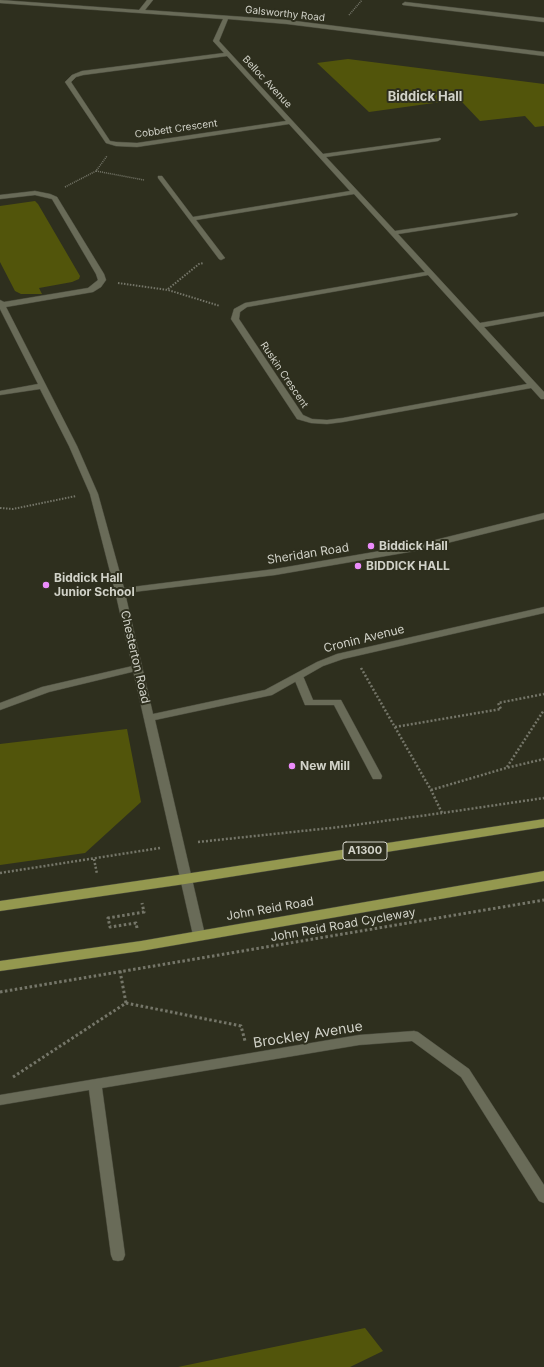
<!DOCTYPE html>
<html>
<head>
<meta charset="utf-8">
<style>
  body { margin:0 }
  canvas { display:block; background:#2e2f1e }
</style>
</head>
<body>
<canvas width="544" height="1367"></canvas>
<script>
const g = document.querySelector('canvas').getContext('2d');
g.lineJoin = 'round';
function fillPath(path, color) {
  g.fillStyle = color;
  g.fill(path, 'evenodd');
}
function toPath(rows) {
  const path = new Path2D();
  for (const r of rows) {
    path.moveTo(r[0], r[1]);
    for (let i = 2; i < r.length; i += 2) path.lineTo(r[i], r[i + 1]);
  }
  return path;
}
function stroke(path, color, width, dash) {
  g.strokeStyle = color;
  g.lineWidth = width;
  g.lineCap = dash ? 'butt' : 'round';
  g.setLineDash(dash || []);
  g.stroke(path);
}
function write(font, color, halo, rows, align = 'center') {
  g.font = font + ' Inter,sans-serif';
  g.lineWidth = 4;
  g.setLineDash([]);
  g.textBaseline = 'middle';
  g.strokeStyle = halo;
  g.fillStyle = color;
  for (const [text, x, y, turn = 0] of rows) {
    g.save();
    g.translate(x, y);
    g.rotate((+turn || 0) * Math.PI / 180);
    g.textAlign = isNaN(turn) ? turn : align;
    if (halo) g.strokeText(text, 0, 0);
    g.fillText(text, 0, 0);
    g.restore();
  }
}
const green = toPath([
  [348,59,544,84,544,126,535,127,525,116,480,121,463,103,441,102,369,112,317,63],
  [35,201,38,204,80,276,79,279,72,282,39,288,42,294,21,294,15,291,0,262,0,206],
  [127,729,141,802,85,853,0,865,0,744],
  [365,1328,383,1351,350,1367,178,1367]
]);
const pathFar3 = toPath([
  [349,15,362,0],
  [96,171,144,180],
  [65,187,96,171,107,156]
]);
const pathFar2 = toPath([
  [118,283,168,290,220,306],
  [168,289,199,264,204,263],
  [0,508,13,509,76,496]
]);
const pathFar1 = toPath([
  [361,668,431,790,442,813,544,798],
  [395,727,501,709,498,703,544,694],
  [507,767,544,710],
  [431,790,506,768,544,759],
  [198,842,340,827,442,813],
  [94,859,97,874],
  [0,873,160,848]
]);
const path = toPath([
  [137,928,136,923,110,927,108,918,144,912,142,903],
  [120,971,126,1003],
  [0,992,544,900],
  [13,1077,126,1003,241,1026,245,1041]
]);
const service = toPath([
  [137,665,140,666,142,668,140,670,49,692,0,710,0,703,42,687,137,665],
  [298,673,303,676,313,700,341,700,382,776,381,779,373,779,334,705,305,705,293,676,298,673]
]);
const minor = toPath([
  [0,0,139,10,147,0,153,0,145,10,287,20,544,52,544,56,287,24,228,19,219,41,323,154,440,138,441,139,438,141,326,157,395,231,517,213,518,214,515,216,398,234,480,323,544,312,544,316,484,327,544,392,544,399,541,399,531,388,343,422,327,424,311,423,297,419,231,319,234,309,245,303,425,272,354,194,196,220,225,258,221,260,219,259,158,178,158,176,162,176,193,217,350,191,289,124,137,147,116,146,106,143,65,82,72,75,82,71,224,53,213,41,223,19,0,3,0,0],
  [227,56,286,121,137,143,116,142,110,141,71,82,76,77,83,75,227,56],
  [428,275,527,384,343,418,327,420,312,419,303,415,239,319,240,312,247,307,428,275],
  [405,2,544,18,544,22,403,5,402,4,405,2],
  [35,191,50,194,57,197,104,274,106,280,101,287,93,292,6,307,77,446,98,494,124,588,275,569,415,545,544,513,544,519,415,551,275,575,125,593,153,714,265,690,317,662,337,654,544,607,544,613,343,659,323,666,272,695,155,720,205,935,203,938,199,940,195,938,193,935,115,591,90,494,69,446,40,389,0,395,0,391,38,384,0,309,0,300,4,302,88,288,98,280,96,274,52,199,35,195,0,199,0,195,35,191],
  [414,1031,418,1032,469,1069,544,1185,544,1203,539,1201,461,1077,412,1041,359,1045,102,1088,125,1255,123,1260,118,1261,113,1260,111,1255,89,1090,0,1105,0,1095,359,1035,414,1031]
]);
const trunk = toPath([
  [544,819,544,827,185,884,0,911,0,901,185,874,544,819],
  [544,871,544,881,141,951,0,971,0,961,141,941,544,871]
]);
const markers = [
  [371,546,4,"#ec8cfb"],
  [358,566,4,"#ec8cfb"],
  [46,585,4,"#ec8cfb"],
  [292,766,4,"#ec8cfb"]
];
const farStreetnames = [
  ["Galsworthy Road",285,14,6],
  ["Belloc Avenue",267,82,47],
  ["Cobbett Crescent",176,129,-8],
  ["Ruskin Crescent",284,375,56]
];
const shields = [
  [365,851,44]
];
const shieldNames = [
  ["A1300",365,851]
];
const poiNames = [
  ["Biddick Hall",379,546],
  ["BIDDICK HALL",366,566],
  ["Biddick Hall",54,578],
  ["Junior School",54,592],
  ["New Mill",300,766]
];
const streetNames = [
  ["Sheridan Road",308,554,-9],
  ["Cronin Avenue",364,639,-14],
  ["Chesterton Road",135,657,77],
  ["John Reid Road",270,909,-10],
  ["John Reid Road Cycleway",343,925,-10]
];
const farDistrictnames = [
  ["Biddick Hall",425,97]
];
const nearStreetnames = [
  ["Brockley Avenue",308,1035,-9]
];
fillPath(green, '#52550b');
stroke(service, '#4a4b3d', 1);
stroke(minor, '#4a4b3d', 1);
stroke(trunk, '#4a4b3d', 1);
stroke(pathFar3, '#757669', 1.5, [1, 1]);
stroke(pathFar2, '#757669', 2, [1.5, 1.5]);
stroke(pathFar1, '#757669', 2.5, [2, 2]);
stroke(path, '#757669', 3, [2.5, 2.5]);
fillPath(service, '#696b58');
fillPath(minor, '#696b58');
fillPath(trunk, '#94984f');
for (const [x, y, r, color] of markers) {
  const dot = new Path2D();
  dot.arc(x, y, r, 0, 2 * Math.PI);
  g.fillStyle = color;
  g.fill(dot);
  stroke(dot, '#2e2f1e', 1.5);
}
write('10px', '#d1d2c8', '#2e2f1e', farStreetnames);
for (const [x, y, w] of shields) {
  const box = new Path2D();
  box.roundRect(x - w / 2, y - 9, w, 18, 3);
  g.fillStyle = '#2e2f1e';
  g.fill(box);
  stroke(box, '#d1d2c8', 1);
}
write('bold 11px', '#d1d2c8', null, shieldNames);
write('bold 12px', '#d1d2c8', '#2e2f1e', poiNames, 'left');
write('12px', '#d1d2c8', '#2e2f1e', streetNames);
write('bold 13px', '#d1d2c8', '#2e2f1e', farDistrictnames);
write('14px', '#d1d2c8', '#2e2f1e', nearStreetnames);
</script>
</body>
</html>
